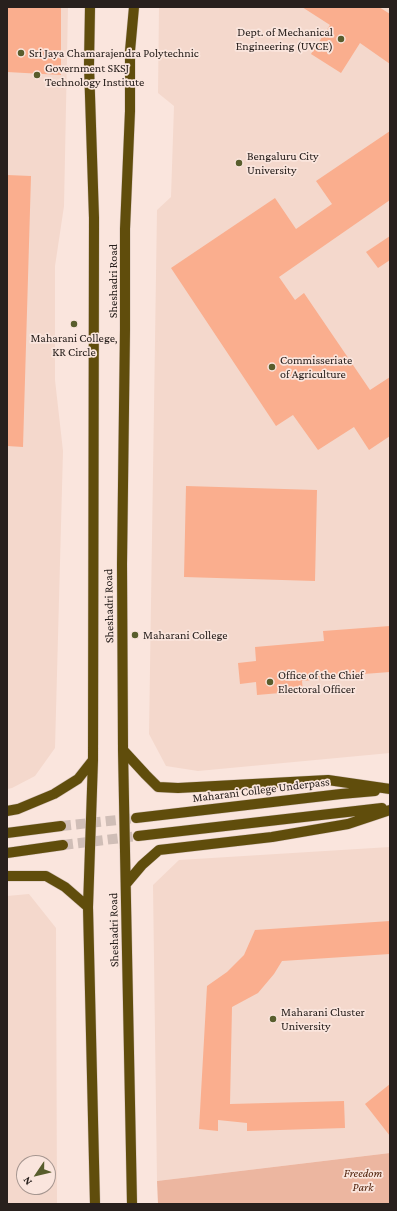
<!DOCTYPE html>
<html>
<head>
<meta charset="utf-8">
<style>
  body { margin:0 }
  #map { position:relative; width:397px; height:1211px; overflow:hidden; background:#fae5dd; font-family:"Crimson Pro",serif }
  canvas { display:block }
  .frame { position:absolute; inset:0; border:8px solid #28201d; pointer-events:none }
  .north { position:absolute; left:16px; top:1155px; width:40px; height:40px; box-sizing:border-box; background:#fae5dd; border:1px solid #a69690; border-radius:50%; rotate:235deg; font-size:11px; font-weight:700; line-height:16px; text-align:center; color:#28201d }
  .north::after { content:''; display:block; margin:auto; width:14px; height:18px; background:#585d2c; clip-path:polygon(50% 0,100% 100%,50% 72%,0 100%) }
</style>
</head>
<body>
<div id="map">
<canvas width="397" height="1211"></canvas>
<div class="frame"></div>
<div class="north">N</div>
</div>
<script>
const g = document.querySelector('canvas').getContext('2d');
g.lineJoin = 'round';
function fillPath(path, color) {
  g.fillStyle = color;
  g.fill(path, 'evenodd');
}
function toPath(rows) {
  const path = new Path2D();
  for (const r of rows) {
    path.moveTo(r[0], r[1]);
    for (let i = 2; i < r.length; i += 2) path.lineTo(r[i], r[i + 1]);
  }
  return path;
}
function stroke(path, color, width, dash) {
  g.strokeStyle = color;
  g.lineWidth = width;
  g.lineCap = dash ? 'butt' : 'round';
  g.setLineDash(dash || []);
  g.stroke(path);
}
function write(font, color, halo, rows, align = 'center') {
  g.font = font + ' "Crimson Pro",serif';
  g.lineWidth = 3.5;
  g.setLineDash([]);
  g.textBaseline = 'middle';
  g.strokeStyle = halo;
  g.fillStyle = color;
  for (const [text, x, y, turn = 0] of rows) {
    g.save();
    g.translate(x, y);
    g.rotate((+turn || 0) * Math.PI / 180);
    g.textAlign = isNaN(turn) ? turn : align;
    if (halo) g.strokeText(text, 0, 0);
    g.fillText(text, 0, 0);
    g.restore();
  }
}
const built = toPath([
  [7,7,68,7,64,206,55,266,55,380,63,451,55,748,35,776,12,788,7,789],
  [159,7,390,7,390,753,198,771,166,766,149,734,157,210,171,197,174,106,158,93],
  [390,847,390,1153,157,1181,153,885,179,860],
  [29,894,56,928,57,1204,7,1204,7,896],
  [24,1163,48,1163,48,1187,24,1187]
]);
const green = toPath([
  [390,1153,390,1204,158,1204,157,1181]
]);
const building = toPath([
  [8,7,61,7,61,75,7,72],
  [302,7,379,7,390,14,390,64,360,43,341,73,311,54,330,25],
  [390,131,390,200,279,277,295,300,304,293,370,390,390,377,390,436,369,450,354,427,318,450,293,415,276,426,171,268,275,198,296,229,332,204,316,181],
  [7,175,31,176,23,447,7,446],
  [390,236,390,260,378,268,366,252],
  [186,486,317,490,315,581,184,577],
  [390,626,390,672,324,677,324,679,302,681,303,691,257,695,256,682,240,684,238,663,256,661,255,647,324,641,323,631],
  [390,921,390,954,282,961,274,974,258,993,232,1007,230,1104,344,1101,345,1128,247,1131,247,1123,218,1120,218,1131,199,1129,207,986,227,972,244,955,255,930],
  [390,1084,390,1136,365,1104]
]);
const majorTunnel = toPath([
  [61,826,136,818],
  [63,845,138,836]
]);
const major = toPath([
  [90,7,89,65,94,218,93,760,88,907,95,1204],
  [123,750,146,775,158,787,178,788,328,780,390,789],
  [7,811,18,809,54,794,78,779,93,760],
  [136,818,341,794,375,791],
  [7,833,61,826],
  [138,836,382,808],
  [7,853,63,845],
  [7,876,46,876,65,887,88,907],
  [126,884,142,865,159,850,272,837,348,824,390,810],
  [132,1204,123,750,122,564,125,329,125,229,130,111,130,51,134,7]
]);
const markers = [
  [341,39,4,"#585d2c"],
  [21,53,4,"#585d2c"],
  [37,75,4,"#585d2c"],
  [239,163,4,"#585d2c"],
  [74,324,4,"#585d2c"],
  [272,367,4,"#585d2c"],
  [135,635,4,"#585d2c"],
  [270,682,4,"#585d2c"],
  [273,1019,4,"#585d2c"]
];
const poiNames = [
  ["Dept. of Mechanical",333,32,"right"],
  ["Engineering (UVCE)",333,46,"right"],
  ["Sri Jaya Chamarajendra Polytechnic",29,53],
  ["Government SKSJ",45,68],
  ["Technology Institute",45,82],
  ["Bengaluru City",247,156],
  ["University",247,170],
  ["Maharani College,",74,338,"center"],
  ["KR Circle",74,352,"center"],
  ["Commisseriate",280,360],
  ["of Agriculture",280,374],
  ["Maharani College",143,635],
  ["Office of the Chief",278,675],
  ["Electoral Officer",278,689],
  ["Maharani Cluster",281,1012],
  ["University",281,1026]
];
const streetNames = [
  ["Sheshadri Road",113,281,-90],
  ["Sheshadri Road",109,606,-91],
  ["Maharani College Underpass",261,790,-7],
  ["Sheshadri Road",114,930,-91]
];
const parkNames = [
  ["Freedom",363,1173],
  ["Park",363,1187]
];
fillPath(built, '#f4d8cc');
fillPath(green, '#ecb6a0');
fillPath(building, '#faae8e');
stroke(majorTunnel, '#d0beb7', 10, [10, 5]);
stroke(major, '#d4c2ba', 11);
stroke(major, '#604d0c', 10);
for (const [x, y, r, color] of markers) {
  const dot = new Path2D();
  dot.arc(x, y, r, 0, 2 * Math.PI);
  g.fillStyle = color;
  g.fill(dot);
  stroke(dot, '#fae5dd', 1.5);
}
write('12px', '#28201d', '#fae5dd', poiNames, 'left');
write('12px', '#28201d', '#fae5dd', streetNames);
write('italic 12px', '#50210a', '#fae5dd', parkNames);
</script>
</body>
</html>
